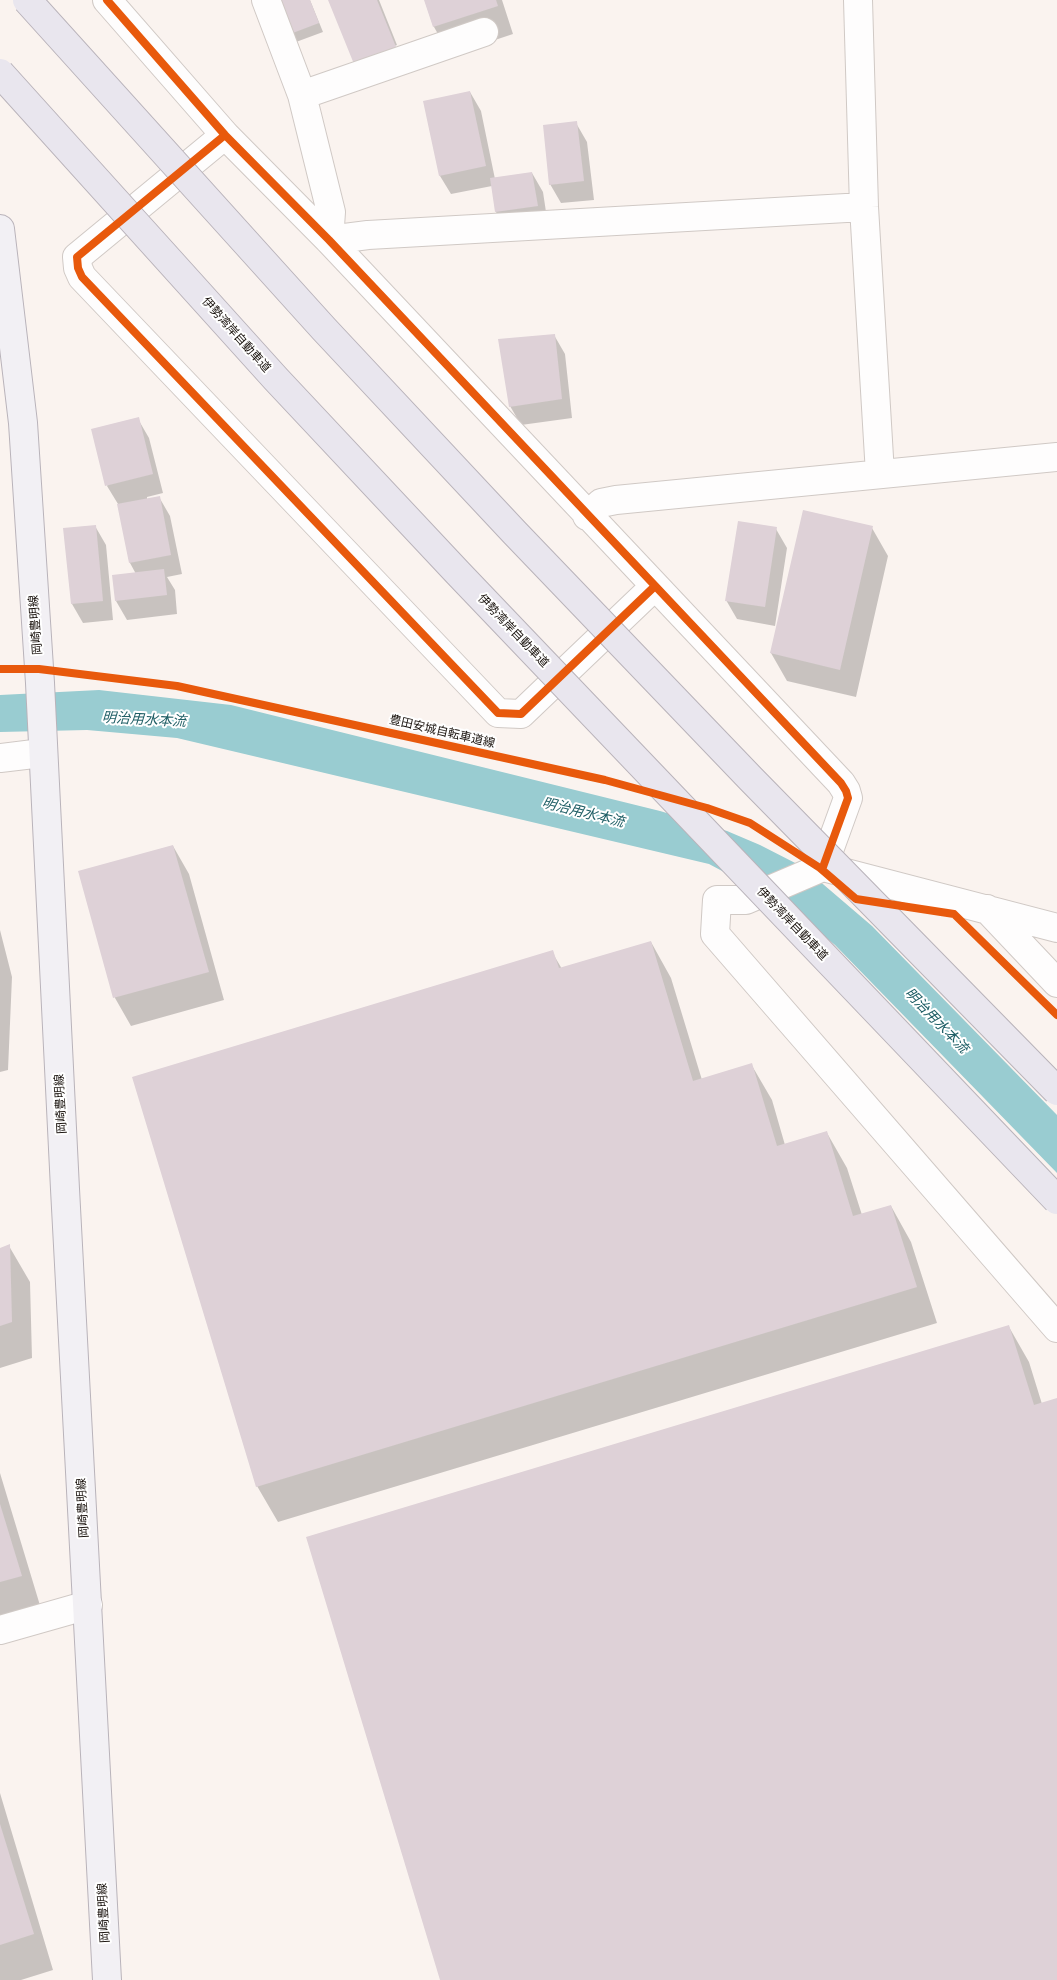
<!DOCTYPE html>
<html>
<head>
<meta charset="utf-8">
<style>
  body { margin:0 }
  canvas { display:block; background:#faf3ef }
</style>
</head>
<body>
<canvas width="1057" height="1980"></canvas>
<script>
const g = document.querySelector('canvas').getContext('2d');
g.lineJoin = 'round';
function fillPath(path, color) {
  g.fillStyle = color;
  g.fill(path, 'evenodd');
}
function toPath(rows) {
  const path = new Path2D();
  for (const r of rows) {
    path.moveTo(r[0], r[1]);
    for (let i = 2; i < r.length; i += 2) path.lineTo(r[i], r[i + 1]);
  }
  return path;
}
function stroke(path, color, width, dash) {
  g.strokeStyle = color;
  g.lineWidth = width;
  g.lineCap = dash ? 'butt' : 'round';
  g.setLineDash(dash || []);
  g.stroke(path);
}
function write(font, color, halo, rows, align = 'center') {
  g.font = font + ' "Fira Sans Condensed","Noto Sans JP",sans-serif';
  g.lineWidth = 4;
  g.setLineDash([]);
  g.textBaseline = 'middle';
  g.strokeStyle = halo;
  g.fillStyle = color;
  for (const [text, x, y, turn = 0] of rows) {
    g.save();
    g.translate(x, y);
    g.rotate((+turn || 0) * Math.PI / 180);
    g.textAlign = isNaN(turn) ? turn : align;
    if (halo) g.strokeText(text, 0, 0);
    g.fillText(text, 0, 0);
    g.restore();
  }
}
const water = toPath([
  [99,690,231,705,660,811,727,831,760,845,803,867,872,926,1057,1115,1057,1173,835,945,786,905,709,864,177,738,87,730,0,732,0,695]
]);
const shadow = toPath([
  [278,0,310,0,323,32,296,42],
  [329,0,379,0,397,45,356,62],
  [425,0,502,0,513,34,450,55,434,27],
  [470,92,481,111,495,179,532,173,543,192,548,225,507,231,496,212,492,186,451,194,440,176],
  [576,123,587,142,594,200,561,203,550,184],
  [554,335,565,354,572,418,521,425,510,406],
  [138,419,149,438,163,493,147,497,147,499,159,497,170,516,182,574,167,577,175,590,177,614,127,620,116,601,136,574,130,563,118,504,107,486],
  [95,526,106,545,113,620,83,623,72,604],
  [872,528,888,556,856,697,787,681,771,653],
  [776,529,787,548,775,626,737,619,726,600],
  [173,846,189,874,224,1000,131,1026,115,998,80,872],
  [0,930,12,977,8,1070,0,1072],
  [651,942,671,978,702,1080,751,1064,772,1100,785,1145,827,1133,847,1168,862,1215,891,1206,911,1242,937,1323,278,1522,257,1486,552,952,562,969],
  [9,1246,30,1282,32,1358,0,1368,0,1249],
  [1009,1327,1029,1362,1042,1404,1057,1399,1057,1980,441,1980],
  [0,1473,42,1612,0,1624],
  [0,1793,53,1970,21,1980,0,1980]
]);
const building = toPath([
  [279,0,310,0,319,23,290,34],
  [328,0,377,0,396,47,354,64],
  [424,0,496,0,498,6,433,27],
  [470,91,486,166,439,176,423,101],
  [577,121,584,181,549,185,543,125],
  [532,172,538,206,495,212,490,178],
  [555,334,562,399,509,407,498,339],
  [139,417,153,474,105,486,91,429],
  [160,496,171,555,129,563,117,504],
  [803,510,873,526,840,670,770,653],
  [738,521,777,527,765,607,725,601],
  [96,525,103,601,71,604,63,528],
  [164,569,167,595,115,601,112,575],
  [173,845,209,972,113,998,78,871],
  [651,941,693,1081,752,1063,777,1146,827,1131,853,1216,891,1205,917,1287,256,1487,132,1077,553,950,559,968],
  [10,1244,12,1322,0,1326,0,1248],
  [1009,1325,1034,1405,1057,1398,1057,1980,440,1980,306,1537],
  [0,1504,22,1576,0,1582],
  [0,1824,34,1934,0,1945]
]);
const path = toPath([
  [0,669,9,669],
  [70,673,177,686,615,783],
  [736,818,749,822]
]);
const minor = toPath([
  [107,0,225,135,329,240,841,783,846,791,848,798,823,867],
  [266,0,302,95,331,212,329,240,368,235,864,207],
  [858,0,864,207,880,474],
  [302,95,484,32],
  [225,135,77,257,78,268,82,277,498,713,521,714,655,586],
  [587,516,601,503,616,500,1057,457],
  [0,758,42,753],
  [987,909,1057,983],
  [1057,928,823,867,746,900,717,900,715,934,1057,1328],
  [0,1630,88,1605]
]);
const major = toPath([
  [0,229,23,423,40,683,65,1189,107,1980]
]);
const highwayBridge = toPath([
  [27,0,324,329,515,533,751,779,1057,1091],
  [0,73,276,379,458,573,1057,1200]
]);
const cycleway = toPath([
  [107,0,225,135,329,240,841,783,846,791,848,798,823,867],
  [225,135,77,257,78,268,82,277,498,713,521,714,655,586],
  [0,669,39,669,177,686,605,780,707,808,750,823,820,868,856,899,954,914,1057,1015]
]);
const streetNames = [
  ["伊勢湾岸自動車道",236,335,48],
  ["岡崎豊明線",36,625,-94],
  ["伊勢湾岸自動車道",513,631,46],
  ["豊田安城自転車道線",442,732,13],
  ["伊勢湾岸自動車道",792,924,46],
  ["岡崎豊明線",61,1104,-93],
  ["岡崎豊明線",83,1508,-93],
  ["岡崎豊明線",104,1913,-93]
];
const waterNames = [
  ["明治用水本流",144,720,3],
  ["明治用水本流",583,813,14],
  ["明治用水本流",936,1021,46]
];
fillPath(water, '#99ccd1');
fillPath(shadow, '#0003');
fillPath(building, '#ded1d7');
stroke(minor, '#d0c9c5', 30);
stroke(major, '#b9b3ba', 30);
stroke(path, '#d2d0cf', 3, [5, 2.5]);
stroke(minor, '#fefdfd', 28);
stroke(major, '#f2f0f4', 28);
stroke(highwayBridge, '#b9b3ba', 30, []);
stroke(highwayBridge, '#e9e6ee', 28);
stroke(cycleway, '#e8590c', 8);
write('12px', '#18110c', '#fff', streetNames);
write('italic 14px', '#205f66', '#fff', waterNames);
</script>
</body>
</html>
